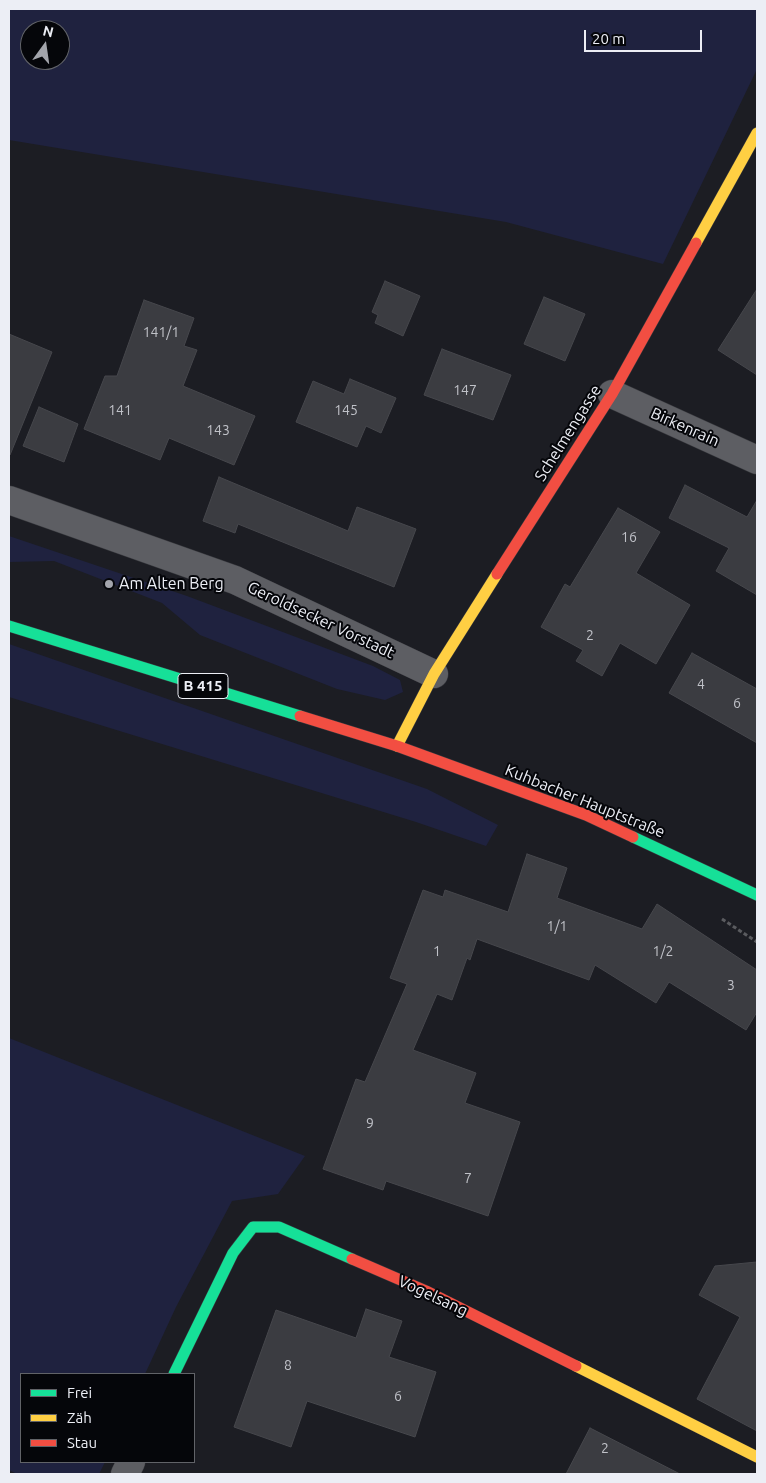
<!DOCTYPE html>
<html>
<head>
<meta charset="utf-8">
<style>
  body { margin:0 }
  #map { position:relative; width:766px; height:1483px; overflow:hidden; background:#1c1d23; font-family:Ubuntu,sans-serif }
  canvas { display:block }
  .frame { position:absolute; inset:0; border:10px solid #eceef5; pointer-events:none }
  .legend { position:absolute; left:20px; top:1373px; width:175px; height:90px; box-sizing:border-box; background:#05060a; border:1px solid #616368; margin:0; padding:6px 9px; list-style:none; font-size:15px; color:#eceef5 }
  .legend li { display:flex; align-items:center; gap:10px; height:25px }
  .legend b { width:25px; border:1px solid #616368 }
  .north { position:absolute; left:20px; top:20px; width:50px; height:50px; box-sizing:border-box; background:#05060a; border:1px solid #616368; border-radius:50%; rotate:14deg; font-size:14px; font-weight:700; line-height:20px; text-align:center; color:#eceef5 }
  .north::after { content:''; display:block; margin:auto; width:18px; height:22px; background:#a3a5ac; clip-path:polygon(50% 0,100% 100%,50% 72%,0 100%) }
  .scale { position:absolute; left:584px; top:30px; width:118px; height:22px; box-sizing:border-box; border:2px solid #eceef5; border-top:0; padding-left:6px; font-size:15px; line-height:18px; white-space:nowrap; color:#eceef5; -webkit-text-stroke:4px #05060a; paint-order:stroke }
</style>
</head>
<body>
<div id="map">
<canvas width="766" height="1483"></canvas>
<div class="frame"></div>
<ul class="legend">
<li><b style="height:6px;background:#16e098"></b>Frei</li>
<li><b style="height:6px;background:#ffcf43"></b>Zäh</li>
<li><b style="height:6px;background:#f24e42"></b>Stau</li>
</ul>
<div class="north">N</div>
<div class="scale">20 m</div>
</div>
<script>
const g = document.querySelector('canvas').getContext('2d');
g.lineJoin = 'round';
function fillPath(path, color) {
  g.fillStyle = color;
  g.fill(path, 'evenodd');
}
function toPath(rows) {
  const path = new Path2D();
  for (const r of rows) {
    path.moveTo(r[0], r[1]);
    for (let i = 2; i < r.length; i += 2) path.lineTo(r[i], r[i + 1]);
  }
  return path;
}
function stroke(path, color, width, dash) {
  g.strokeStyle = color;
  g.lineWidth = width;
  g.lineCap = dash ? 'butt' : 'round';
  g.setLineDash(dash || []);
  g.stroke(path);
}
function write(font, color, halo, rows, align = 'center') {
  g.font = font + ' Ubuntu,sans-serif';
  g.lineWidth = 4;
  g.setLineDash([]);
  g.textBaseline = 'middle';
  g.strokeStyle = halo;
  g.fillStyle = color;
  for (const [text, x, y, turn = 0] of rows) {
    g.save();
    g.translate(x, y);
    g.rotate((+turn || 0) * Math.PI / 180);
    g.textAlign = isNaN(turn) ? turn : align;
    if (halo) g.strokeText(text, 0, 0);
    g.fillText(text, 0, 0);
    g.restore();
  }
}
const green = toPath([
  [9,9,757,9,757,69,663,264,506,222,9,140],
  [30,30,60,30,60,60,30,60],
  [9,536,187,596,373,666,400,680,403,692,385,700,337,689,200,635,162,603,54,561,9,562],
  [9,644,427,789,498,825,486,846,416,822,9,697],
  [9,1038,305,1156,278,1194,232,1201,176,1307,145,1374,21,1374,21,1462,105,1462,99,1474,17,1474,9,1470]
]);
const building = toPath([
  [385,281,420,296,403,336,375,323,378,315,372,312,385,281],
  [757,289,757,375,718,350,757,289],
  [544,297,585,314,565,361,524,344,544,297],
  [144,300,194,318,184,346,197,350,183,386,255,416,234,465,169,438,160,460,84,429,105,376,117,376,144,300],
  [9,334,52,352,10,455,9,455,9,334],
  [442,349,511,375,493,420,424,395,442,349],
  [350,379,396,398,381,433,366,426,357,447,296,422,313,381,344,394,350,379],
  [39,407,78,424,64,462,23,446,39,407],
  [219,477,348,531,357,507,416,529,394,587,238,524,235,533,203,521,219,477],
  [685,485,747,517,757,500,757,595,716,571,729,548,669,518,685,485],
  [618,508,660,532,636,573,690,605,656,664,620,643,602,676,576,661,583,650,541,627,565,584,570,587,618,508],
  [692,653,757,689,757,743,669,693,692,653],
  [527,854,567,868,557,898,642,929,657,904,757,970,757,1012,746,1030,669,982,656,1003,595,965,589,980,477,939,470,960,467,958,452,1000,437,994,413,1050,476,1073,465,1103,520,1122,488,1216,386,1181,383,1190,323,1169,356,1079,365,1082,407,984,390,978,423,890,443,897,445,890,508,912,527,854],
  [757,1262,757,1431,697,1399,740,1317,699,1295,715,1266,757,1262],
  [366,1309,402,1321,389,1357,436,1372,415,1437,307,1401,291,1447,234,1427,276,1310,356,1338,366,1309],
  [590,1428,680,1474,566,1474,590,1428]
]);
const path = toPath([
  [722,919,757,942]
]);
const street = toPath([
  [612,394,757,460],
  [9,500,235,580,434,674],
  [125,1474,131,1462]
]);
const fast = toPath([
  [9,626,300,716],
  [633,837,757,895],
  [174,1374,233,1253,253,1227,279,1227,352,1259]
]);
const slow = toPath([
  [696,243,757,133],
  [397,746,434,674,497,574],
  [576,1366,757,1457]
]);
const jam = toPath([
  [497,574,612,394,696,243],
  [300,716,397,746,586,815,633,837],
  [352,1259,426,1291,576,1366]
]);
const markers = [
  [109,584,5,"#a3a5ac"]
];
const numberNames = [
  ["141/1",161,332],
  ["147",465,390],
  ["141",120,410],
  ["145",346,410],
  ["143",218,430],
  ["16",629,537],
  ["2",590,635],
  ["4",701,684],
  ["6",737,703],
  ["1/1",557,926],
  ["1",437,951],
  ["1/2",663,951],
  ["3",731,985],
  ["9",370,1123],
  ["7",468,1178],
  ["8",288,1365],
  ["6",398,1396],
  ["2",605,1448]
];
const shields = [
  [203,686,50]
];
const shieldNames = [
  ["B 415",203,686]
];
const streetNames = [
  ["Birkenrain",685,427,24],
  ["Schelmengasse",568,433,-58],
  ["Geroldsecker Vorstadt",321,620,25],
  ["Kuhbacher Hauptstraße",585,801,22],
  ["Vogelsang",433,1296,25]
];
const poiNames = [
  ["Am Alten Berg",119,584]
];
fillPath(green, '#1f223f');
fillPath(building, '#3b3c41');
stroke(building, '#46474c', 1);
stroke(street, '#38393e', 29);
stroke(fast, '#38393e', 12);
stroke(slow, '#38393e', 12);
stroke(jam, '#38393e', 12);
stroke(path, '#5a5b5f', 3, [4, 2.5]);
stroke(street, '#5d5e63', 28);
stroke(fast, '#16e098', 11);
stroke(slow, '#ffcf43', 11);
stroke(jam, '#f24e42', 11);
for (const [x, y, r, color] of markers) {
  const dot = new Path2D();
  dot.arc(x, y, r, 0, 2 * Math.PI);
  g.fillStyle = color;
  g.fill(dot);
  stroke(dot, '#05060a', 2);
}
write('14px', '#c0c2c8', null, numberNames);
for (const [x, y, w] of shields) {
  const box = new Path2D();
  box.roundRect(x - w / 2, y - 12.5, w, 25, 4);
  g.fillStyle = '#05060a';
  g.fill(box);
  stroke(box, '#eceef5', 1);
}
write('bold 15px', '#eceef5', null, shieldNames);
write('16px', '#eceef5', '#05060a', streetNames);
write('16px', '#eceef5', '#05060a', poiNames, 'left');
</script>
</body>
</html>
